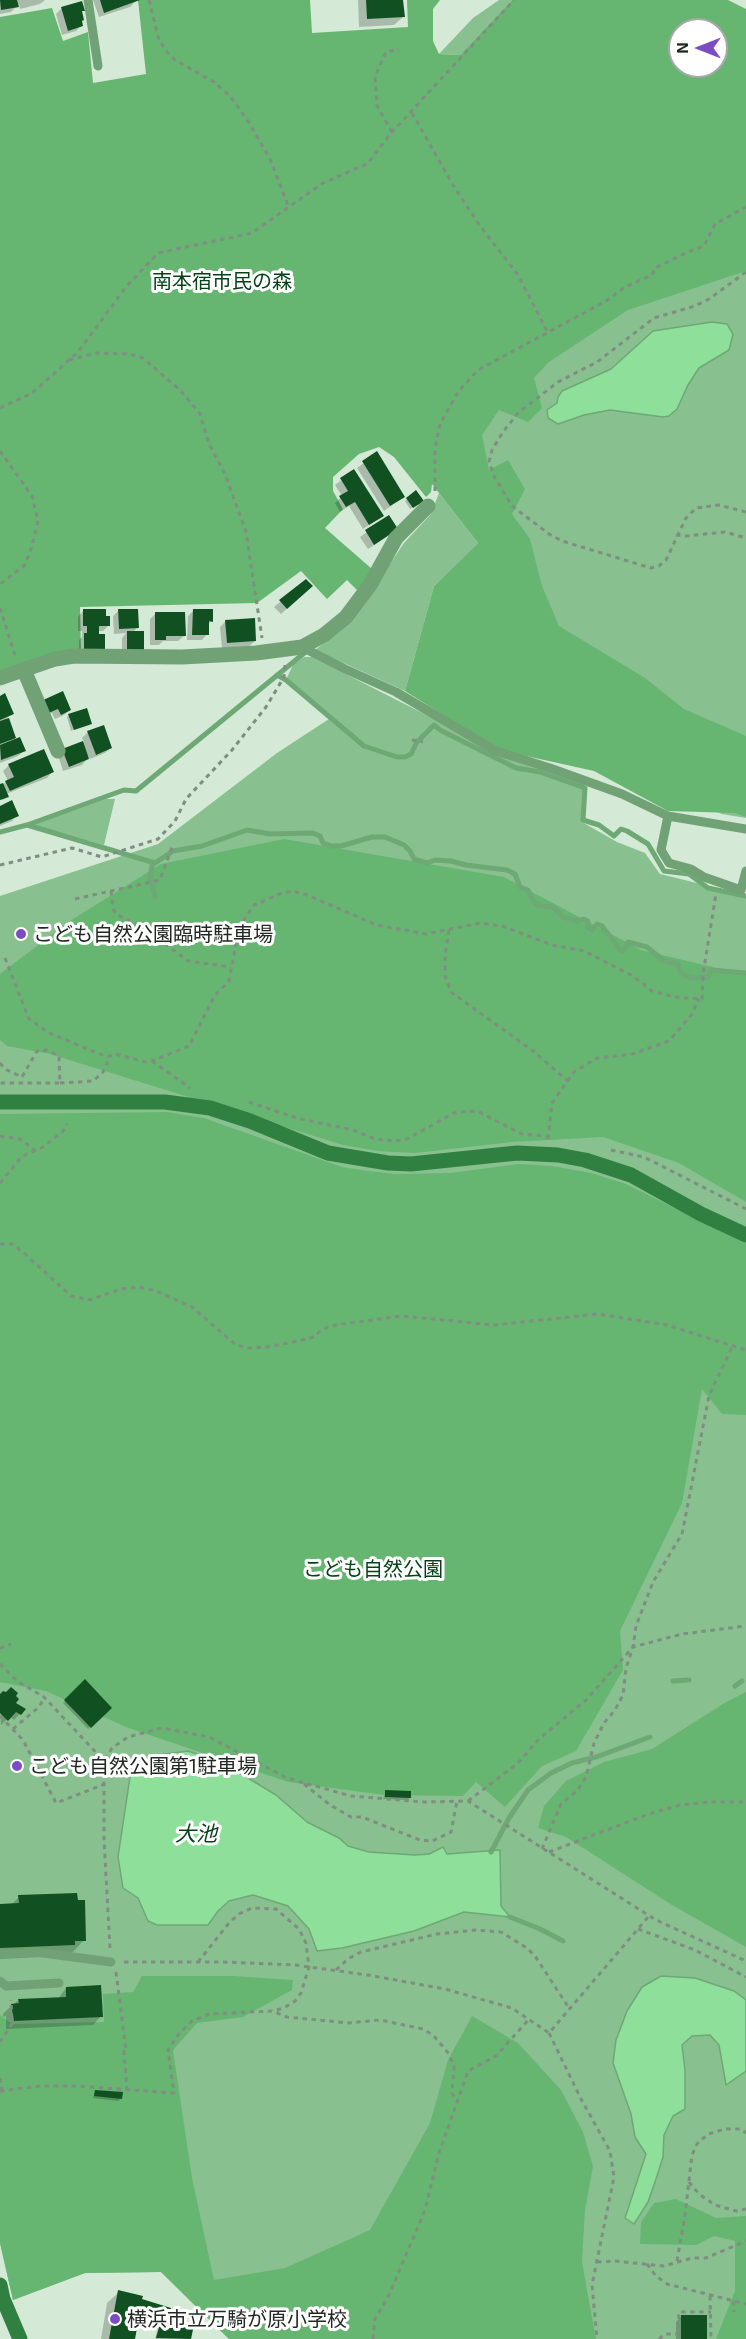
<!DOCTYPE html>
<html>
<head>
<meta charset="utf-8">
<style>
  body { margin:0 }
  #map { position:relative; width:746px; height:2339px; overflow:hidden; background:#d4e9d6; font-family:"Exo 2",sans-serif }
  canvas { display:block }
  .north { position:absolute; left:668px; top:18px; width:60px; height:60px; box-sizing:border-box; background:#fff; border:2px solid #a6a9a7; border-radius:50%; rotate:270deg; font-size:16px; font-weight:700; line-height:24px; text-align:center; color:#212922 }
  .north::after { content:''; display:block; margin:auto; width:21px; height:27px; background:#7b4dc5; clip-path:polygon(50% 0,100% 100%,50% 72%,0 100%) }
</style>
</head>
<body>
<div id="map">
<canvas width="746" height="2339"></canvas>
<div class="north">N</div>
</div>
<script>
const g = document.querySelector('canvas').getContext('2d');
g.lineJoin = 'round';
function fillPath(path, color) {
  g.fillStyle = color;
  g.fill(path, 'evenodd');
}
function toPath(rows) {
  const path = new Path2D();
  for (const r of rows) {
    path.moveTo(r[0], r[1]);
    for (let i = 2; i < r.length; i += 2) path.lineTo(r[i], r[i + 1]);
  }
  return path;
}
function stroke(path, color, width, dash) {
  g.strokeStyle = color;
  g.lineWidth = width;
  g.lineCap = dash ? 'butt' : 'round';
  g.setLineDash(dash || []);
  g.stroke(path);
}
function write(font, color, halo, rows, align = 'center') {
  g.font = font + ' "Exo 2","Noto Sans JP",sans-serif';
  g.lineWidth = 6;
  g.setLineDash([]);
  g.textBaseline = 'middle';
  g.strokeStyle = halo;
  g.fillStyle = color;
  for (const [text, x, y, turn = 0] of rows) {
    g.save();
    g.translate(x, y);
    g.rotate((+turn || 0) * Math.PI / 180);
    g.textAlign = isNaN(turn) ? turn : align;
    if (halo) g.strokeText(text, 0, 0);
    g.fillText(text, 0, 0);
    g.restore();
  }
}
const green = toPath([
  [499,0,512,0,460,55,439,54,473,18],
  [746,249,746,818,722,814,553,750,510,639,468,387],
  [439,493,478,543,434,586,405,691,315,650,350,623,404,543,431,514],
  [304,657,312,657,444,724,584,782,582,822,617,842,645,853,660,874,746,895,746,2339,229,2339,161,2272,85,2273,13,2300,0,2243,0,896,158,844,277,753,329,719,285,682,293,665],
  [106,799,115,799,104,845,32,825]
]);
const forest = toPath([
  [138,0,310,0,312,33,408,27,407,0,440,0,433,9,433,41,439,54,460,55,512,0,728,0,746,9,746,271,628,310,549,362,534,378,542,408,528,422,499,410,482,435,489,470,508,460,525,489,512,514,530,539,542,586,559,626,645,678,684,709,746,736,746,817,735,813,668,811,594,771,499,750,405,691,434,586,478,543,432,484,431,492,426,497,394,457,379,447,359,454,333,477,333,491,343,509,325,528,372,569,358,591,347,580,327,599,301,571,257,603,80,607,81,652,0,674,0,17,52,8,63,41,88,32,93,83,146,74],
  [680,30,716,30,716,66,680,66],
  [284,839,504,877,641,950,746,975,746,1202,679,1163,603,1137,512,1142,415,1153,377,1151,343,1145,50,1054,7,1046,0,1040,0,974,70,921,161,864],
  [167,1112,204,1118,342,1167,368,1171,396,1174,450,1173,519,1164,552,1166,591,1173,626,1184,746,1243,746,1415,722,1414,702,1389,682,1503,620,1631,623,1670,576,1751,542,1766,505,1807,476,1782,463,1796,384,1795,288,1782,126,1727,46,1691,0,1682,0,1114],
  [746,1692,746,1947,672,1905,566,1837,538,1828,544,1806,566,1781,604,1762,652,1749,726,1702],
  [142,1976,234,1976,293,1980,292,1990,243,2017,197,2023,173,2050,192,2178,214,2280,285,2268,370,2230,430,2123,448,2060,472,2016,518,2043,561,2090,583,2132,593,2166,585,2210,582,2262,596,2339,229,2339,161,2272,85,2273,13,2300,0,2243,0,2015,12,2024,104,2022,103,1994,133,1992],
  [676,2199,716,2218,746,2216,746,2339,716,2339,735,2291,735,2241,714,2236,696,2245,640,2244,641,2222,654,2203]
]);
const water = toPath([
  [712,322,727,324,733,334,729,350,699,368,688,385,677,409,669,416,663,417,610,410,584,415,558,424,548,418,547,410,557,403,558,397,562,391,611,369,653,331,712,322],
  [188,1751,209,1758,243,1775,276,1795,307,1822,339,1838,348,1846,369,1852,415,1855,429,1854,443,1847,447,1854,500,1850,501,1906,510,1917,464,1912,414,1931,342,1948,317,1951,309,1929,288,1906,253,1895,229,1901,218,1911,208,1925,157,1925,148,1921,138,1898,123,1888,118,1857,130,1777,139,1762,165,1754,188,1751],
  [661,1976,695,1978,734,1991,746,2000,746,2071,726,2085,719,2045,710,2035,692,2036,682,2045,685,2070,685,2109,673,2116,664,2135,663,2157,656,2179,648,2202,634,2224,625,2218,646,2154,635,2137,631,2114,613,2063,616,2040,627,2011,642,1987,661,1976]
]);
const shadow = toPath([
  [0,0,45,0,40,4,20,9,19,4,11,12,0,14],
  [93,0,135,0,136,1,130,7,99,17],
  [358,0,402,0,403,17,394,25,359,27],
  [62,8,80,22,81,26,76,31,62,35,56,14],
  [376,454,403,497,384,511,357,468],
  [354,471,382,516,363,529,349,506,340,512,335,503,342,496,335,485],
  [407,499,419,503,410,509,405,501],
  [388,517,391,534,368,549,360,537],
  [306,581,305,592,281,614,274,607],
  [119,610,137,628,133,632,142,632,122,659,122,638,126,633,114,634,113,616],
  [194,610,212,621,207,625,207,634,202,640,187,640,188,616],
  [83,611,109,625,103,631,98,631,98,636,79,655,79,640,82,637,82,631,78,631,78,617],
  [155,614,184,636,178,641,163,641,159,645,150,645,150,619],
  [226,621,255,641,249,646,222,648,220,627],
  [0,697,12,713,7,718,16,741,24,751,18,756,0,763],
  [36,707,70,710,64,715,55,719,52,713,41,718],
  [69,715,90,723,71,731,67,717],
  [103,727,111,748,105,753,90,759,89,757,82,765,63,771,58,755,63,750,84,742,82,738,87,733],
  [9,765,52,772,47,778,6,794,5,799,0,800,0,786,8,781,3,771],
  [0,807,17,815,12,821,0,826],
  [84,1682,110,1708,88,1729,63,1703],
  [0,1696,24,1709,14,1720,10,1717,1,1725],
  [386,1791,410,1797,408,1800,383,1799],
  [19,1897,84,1940,73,1952,66,1952,62,1956,0,1959,0,1905,11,1905],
  [66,1988,101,2016,93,2025,6,2029,6,2016,3,2017,3,2014,12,2005,19,2000,58,1999],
  [95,2091,121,2098,118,2101,93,2098],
  [119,2292,140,2304,169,2309,167,2320,192,2326,190,2339,155,2339,161,2315,139,2309,133,2339,101,2339,107,2303],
  [681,2316,706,2339,676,2339,676,2322]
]);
const stream = toPath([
  [277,675,286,680,364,746,397,757,405,757,411,754,417,742,434,725,440,730,516,768,540,772,585,788,583,820,599,825,614,836,621,829,627,831,648,844,664,871,689,874,708,888,746,896],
  [27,825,155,863,173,851,202,846,247,830,270,834,313,833,320,836,323,843,331,846,341,846,372,837,385,837,404,845,410,851,414,859,427,863,435,860,451,861,466,865,507,870,515,874,520,887,528,890,534,902,539,906,553,907,563,917,570,919,578,921,583,919,588,921,588,928,592,930,597,924,602,926,621,951,625,949,628,942,647,947,664,961,678,964,681,973,691,978,708,977,711,970,746,973],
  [0,832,27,825,124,790,136,791,308,650],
  [153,862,150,877,155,896],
  [673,1681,689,1680],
  [735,1686,742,1681],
  [491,1852,509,1818,528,1790,551,1773,572,1763,596,1757,650,1737],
  [510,1917,540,1929,563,1941]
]);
const building = toPath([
  [0,0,17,0,19,7,1,10],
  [100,0,140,0,104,13],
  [366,0,403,0,405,17,367,19],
  [82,1,85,11,82,11,84,20,82,21,83,26,68,31,61,7],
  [377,451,405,497,390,506,362,461],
  [354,469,384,516,369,525,355,502,346,507,339,496,348,491,340,478],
  [416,490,424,501,413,508,406,498],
  [389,515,398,529,374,545,365,530],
  [306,579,313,586,287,609,279,600],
  [83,609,106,609,106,616,110,616,110,626,99,626,99,634,105,634,105,652,84,650,84,633,87,633,87,626,83,626],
  [118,609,138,609,139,628,119,629],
  [193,609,213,609,213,622,209,621,209,635,192,635],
  [155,612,185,612,186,636,166,636,166,640,155,640],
  [255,618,256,641,227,643,225,620],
  [127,631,144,631,144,654,127,654],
  [63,691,71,710,61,715,58,709,46,714,41,701],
  [5,693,14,714,0,720,0,696],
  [87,708,92,724,74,730,68,714],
  [9,718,16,738,0,744,0,721],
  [104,725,112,748,96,755,87,731],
  [20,737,26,751,1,760,0,745],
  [83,741,89,759,69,767,62,749],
  [44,749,54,772,10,791,5,781,14,777,8,764],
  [3,783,9,797,0,800,0,784],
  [12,800,19,816,0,824,0,806],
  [85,1679,112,1708,91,1728,64,1700],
  [11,1687,18,1693,16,1696,19,1699,16,1703,26,1709,21,1715,16,1712,8,1721,0,1713,0,1694,3,1691,6,1692],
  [385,1790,411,1791,411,1798,385,1797],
  [77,1893,78,1900,85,1900,86,1941,75,1941,75,1945,0,1948,0,1904,19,1903,18,1895],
  [101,1985,103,2017,14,2021,11,2004,19,2003,18,1999,66,1997,66,1987],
  [95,2090,123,2092,122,2099,94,2096],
  [118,2290,143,2296,142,2299,171,2308,169,2319,194,2325,191,2339,156,2338,163,2313,141,2307,135,2339,109,2339],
  [681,2315,707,2315,707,2339,681,2339]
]);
const path = toPath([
  [149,0,159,40,167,52,175,60,214,82,230,96,248,121,270,159,289,208],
  [412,113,453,185,478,223,518,275,548,333],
  [392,132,377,106,375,76,386,52,399,49],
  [746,272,709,299,695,306,654,318,597,362,558,382,518,413,503,432,492,450,489,462,495,478,512,506,549,534,562,541,651,568,659,566,666,560,686,518,696,508,719,505,746,512],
  [69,360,96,353,130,354,143,358,180,390,200,414,209,444,225,474,246,532,262,638],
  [0,408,32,393,78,352,126,287,158,253,252,233,323,183,367,164,392,132,514,0],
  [0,451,32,496,38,521,30,553,24,566,0,584],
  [435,491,435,449,440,424,458,392,478,370,606,301,625,287,652,275,655,268,688,252,704,246,715,224,746,207],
  [676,535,686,536,725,532,746,538],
  [0,608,15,655],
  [412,740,423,742],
  [0,865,72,848,102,857,158,839,175,821,186,799,232,750,266,707,284,677,285,665],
  [111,891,113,909,116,914,148,931,188,961,231,967],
  [75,899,160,880,172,847],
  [449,930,445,956,445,976,451,992,533,1051,568,1081],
  [5,958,29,1019,49,1033,107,1057],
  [152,1061,190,1088],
  [0,1063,5,1069,22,1077,37,1051,47,1050,59,1056,60,1083,0,1083],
  [60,1083,93,1081,103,1072,107,1064,107,1057,115,1054,146,1062,152,1061,189,1046,215,995,229,981,239,928,247,915,254,905,282,893,293,891,307,895,377,925,426,934,480,923,502,926,552,945,584,951,633,976,652,991,675,997,702,999,703,974,716,894],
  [249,1102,297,1118,353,1130,375,1139,393,1141,405,1140,454,1113,469,1111,479,1112,522,1134,548,1136],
  [0,1136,20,1139,35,1150],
  [548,1139,552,1103,574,1072,597,1058,632,1054,669,1041,692,1014,699,999],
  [611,1150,644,1157,746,1209],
  [0,1183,19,1160,25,1155,43,1147,63,1131,67,1124],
  [0,1244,12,1244,23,1252,71,1296,90,1300,121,1289,139,1287,156,1291,192,1307,236,1345,249,1348,267,1347,298,1341,314,1337,322,1329,335,1325,402,1316,494,1325,598,1314,667,1325,746,1350],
  [0,1648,11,1644],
  [0,1664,17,1681,44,1697,104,1761],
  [0,1716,23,1740,56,1803,105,1784],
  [13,1729,40,1706,44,1697],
  [304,1784,330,1805,351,1817,362,1817,420,1840,432,1841,451,1832,457,1801],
  [468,1801,518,1763,539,1739,586,1700,633,1647,636,1626,653,1582,682,1534,709,1396,733,1345],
  [542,1849,561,1804,578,1790,586,1777,594,1743,604,1723,615,1710,623,1695,626,1668,633,1647,682,1634,746,1626],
  [549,1852,646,1815,680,1805,710,1802,746,1802],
  [638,1929,695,1950,746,1977],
  [110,1948,104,1840,104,1761,112,1748,128,1737,162,1728,209,1737,287,1778,351,1796,424,1802,468,1801,656,1920,746,1961],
  [124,1962,224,1962,295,1965,368,1975,445,1989,512,2008,549,2033,649,1916],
  [198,1962,229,1923,239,1914,252,1908,276,1909,299,1929,306,1943,309,1967,301,1993,295,2001,284,2008,273,2011],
  [336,1970,348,1959,361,1952,437,1934,476,1930,501,1932,527,1948,535,1956,569,2008],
  [116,1972,126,2051,124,2051,127,2091],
  [549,2033,581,2099,610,2151,614,2177,592,2285,597,2339],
  [0,2042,12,2024,11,2000],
  [0,2078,2,2091],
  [0,2091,41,2086,78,2086,174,2093,168,2050,178,2035,192,2021,209,2014,272,2011,287,2017,349,2023,380,2020,423,2029,433,2035,449,2054,454,2067,452,2094,457,2099],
  [689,2182,699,2194,715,2205,736,2211,746,2209],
  [677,2261,685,2215,692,2155,697,2144,708,2134,725,2129,741,2129,746,2133],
  [597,2262,614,2261,664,2266,692,2258,706,2258,746,2241],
  [647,2264,656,2276,667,2284,746,2304],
  [710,2296,711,2339],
  [733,2301,734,2312],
  [373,2339,375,2319,389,2295,425,2210,439,2153,468,2071,496,2056,530,2018],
  [659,2339,665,2334,678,2334,679,2312,711,2312]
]);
const lane = toPath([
  [88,0,98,66],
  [302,647,345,669,396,692,496,751,550,768,622,794,668,816,746,829],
  [668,816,661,850,669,863,691,869,704,877,741,890,746,871],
  [0,1954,35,1952,111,1962],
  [0,1981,6,1986,59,1983]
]);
const street = toPath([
  [24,670,58,751],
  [0,678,55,659,74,656,182,657,256,653,302,647,324,635,346,617,370,585,396,538,428,506]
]);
const secondary = toPath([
  [0,1102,165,1102,210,1108,250,1121,328,1153,388,1163,411,1164,517,1153,558,1155,585,1160,631,1175,701,1214,746,1235],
  [0,2285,3,2299,20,2339]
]);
const markers = [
  [21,934,6,"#7b4dc5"],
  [17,1766,6,"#7b4dc5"],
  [115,2319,6,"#7b4dc5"]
];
const parkNames = [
  ["南本宿市民の森",222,281],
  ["こども自然公園",373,1569]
];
const poiNames = [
  ["こども自然公園臨時駐車場",33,934],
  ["こども自然公園第1駐車場",29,1766],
  ["横浜市立万騎が原小学校",127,2319]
];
const waterNames = [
  ["大池",196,1834]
];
fillPath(green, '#88c18f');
fillPath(forest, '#66b672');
fillPath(water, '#8edf99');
stroke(water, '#6da875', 1.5);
fillPath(shadow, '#0003');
stroke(stream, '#6da875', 5);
fillPath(building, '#115121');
stroke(path, '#7f8e81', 3, [4.5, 4.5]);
stroke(lane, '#70a276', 9);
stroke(street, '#70a276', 15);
stroke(secondary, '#308141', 15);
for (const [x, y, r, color] of markers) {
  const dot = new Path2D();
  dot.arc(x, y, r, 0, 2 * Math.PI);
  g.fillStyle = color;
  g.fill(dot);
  stroke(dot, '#fff', 2);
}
write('20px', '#054317', '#fff', parkNames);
write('20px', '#212922', '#fff', poiNames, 'left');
write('italic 21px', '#054317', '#fff', waterNames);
</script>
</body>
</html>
